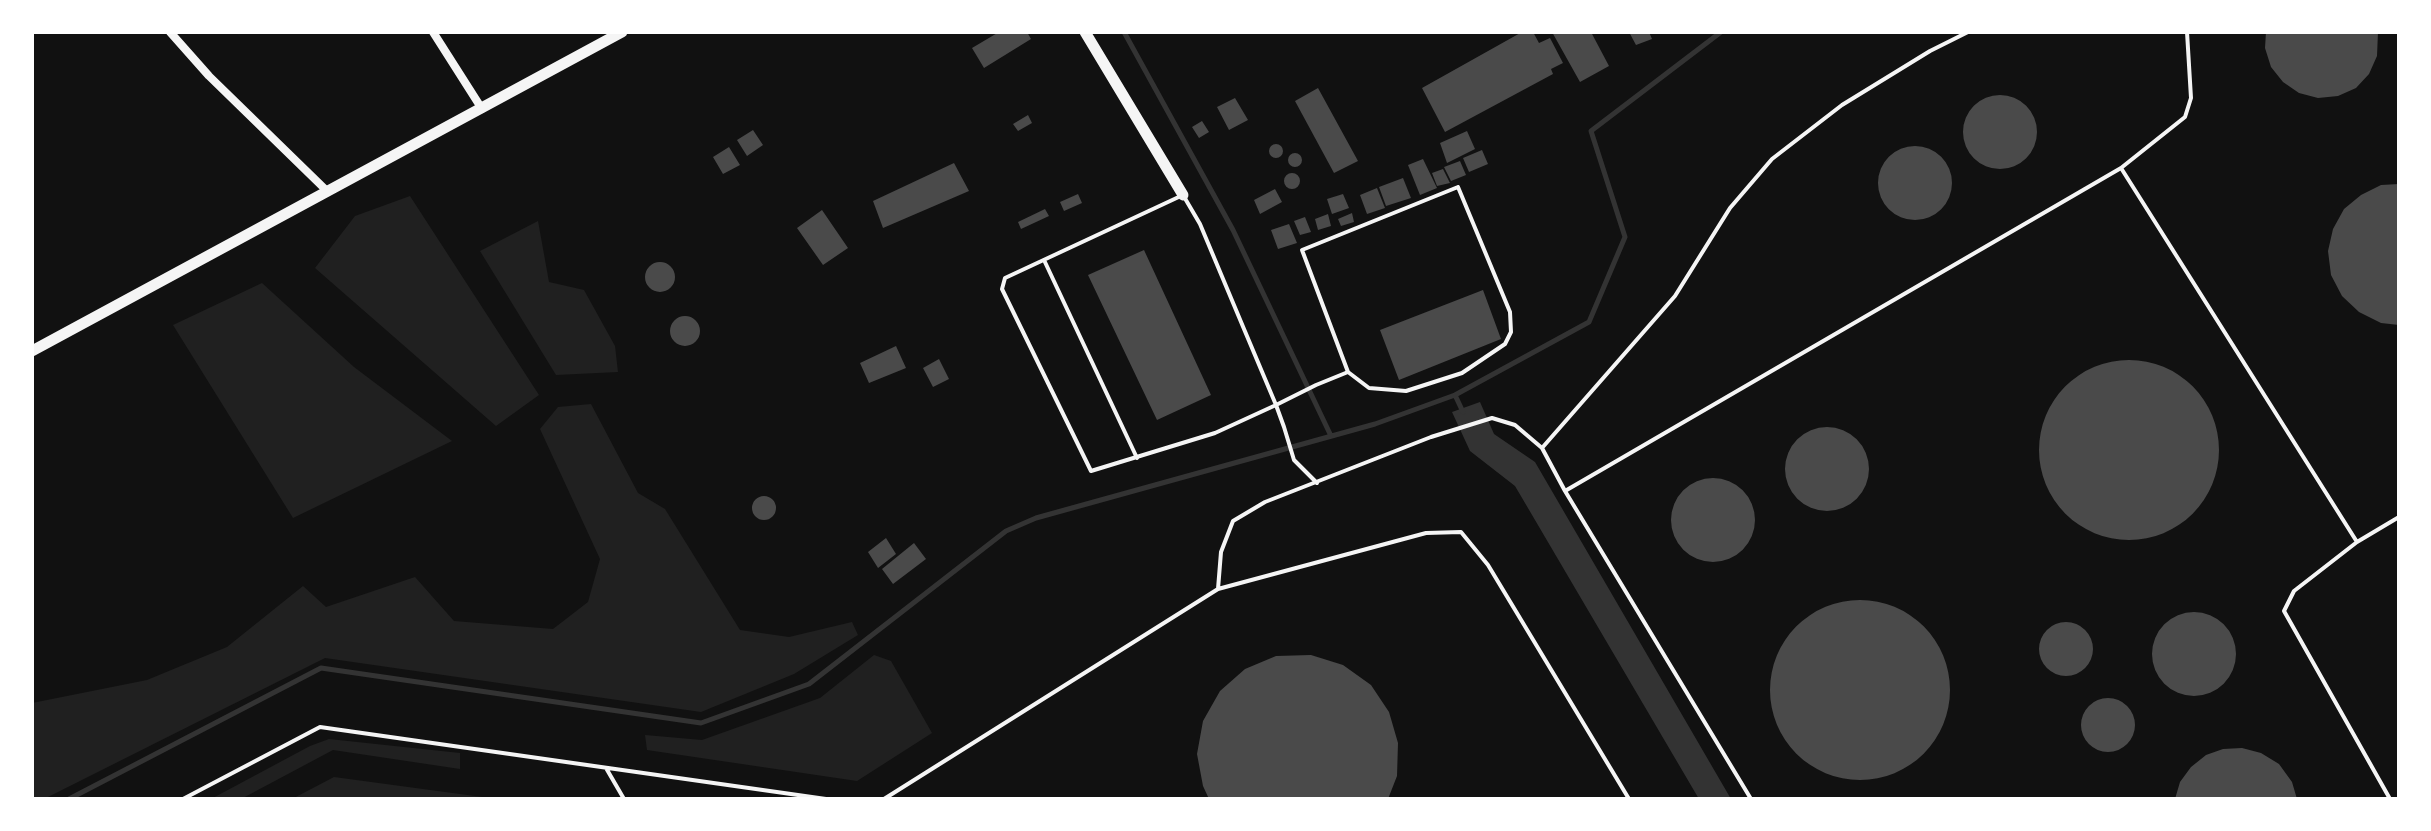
<!DOCTYPE html>
<html>
<head>
<meta charset="utf-8">
<style>
  body { margin:0 }
  #map { position:relative; width:2431px; height:831px; overflow:hidden; background:#111; font-family:"Noto Serif",serif }
  canvas { display:block }
  .frame { position:absolute; inset:0; border:34px solid #fff; pointer-events:none }
</style>
</head>
<body>
<div id="map">
<canvas width="2431" height="831"></canvas>
<div class="frame"></div>
</div>
<script>
const g = document.querySelector('canvas').getContext('2d');
g.lineJoin = 'round';
function fillPath(path, color) {
  g.fillStyle = color;
  g.fill(path, 'evenodd');
}
function toPath(rows) {
  const path = new Path2D();
  for (const r of rows) {
    if (r.length === 3) {
      path.moveTo(r[0] + r[2], r[1]);
      path.arc(r[0], r[1], r[2], 0, 2 * Math.PI);
      continue;
    }
    path.moveTo(r[0], r[1]);
    for (let i = 2; i < r.length; i += 2) path.lineTo(r[i], r[i + 1]);
  }
  return path;
}
function stroke(path, color, width, dash) {
  g.strokeStyle = color;
  g.lineWidth = width;
  g.lineCap = dash ? 'butt' : 'round';
  g.setLineDash(dash || []);
  g.stroke(path);
}
const green = toPath([
  [410,196,539,395,496,426,315,268,355,216],
  [538,221,549,282,584,290,615,346,618,372,556,375,480,251],
  [262,283,354,367,452,441,293,518,173,325],
  [591,404,638,493,665,509,740,630,789,637,852,622,858,635,794,674,701,712,325,658,44,799,32,799,32,703,147,680,227,647,303,586,326,607,415,577,454,621,553,629,588,602,600,559,540,429,558,407],
  [874,655,891,661,932,733,857,781,647,750,645,735,702,740,820,698],
  [329,739,460,753,460,769,333,750,241,799,211,799,310,746],
  [334,777,497,799,292,799]
]);
const water = toPath([
  [1480,402,1494,434,1535,462,1731,799,1699,799,1515,486,1470,451,1452,412]
]);
const stream = toPath([
  [1124,32,1233,230,1331,436],
  [1455,395,1463,412],
  [69,799,321,668,701,723,809,684,1006,531,1036,518,1375,424,1455,395,1589,322,1625,237,1591,131,1721,32]
]);
const building = toPath([
  [999,32,1027,32,1031,39,984,68,972,48],
  [1522,32,1533,32,1539,43,1550,38,1563,63,1551,69,1553,74,1445,132,1422,88],
  [1552,32,1591,32,1609,66,1580,82],
  [1629,32,1649,32,1652,39,1636,45],
  [2266,32,2378,32,2377,56,2369,74,2356,88,2338,96,2318,98,2299,93,2283,82,2271,67,2265,48],
  [1318,88,1358,161,1334,173,1295,101],
  [2000,132,37],
  [1235,98,1248,120,1229,130,1217,107],
  [1028,115,1032,123,1018,131,1013,124],
  [1202,121,1209,132,1199,138,1192,127],
  [753,130,763,145,747,156,737,140],
  [1467,131,1475,149,1447,163,1440,143],
  [1276,151,7],
  [1915,183,37],
  [729,147,740,165,723,174,713,157],
  [1482,150,1488,164,1469,172,1463,158],
  [1295,160,7],
  [1423,159,1437,188,1420,195,1408,165],
  [1460,161,1466,175,1451,181,1444,167],
  [954,163,969,191,883,228,873,201],
  [1443,169,1450,183,1437,186,1432,173],
  [1292,181,8],
  [1403,178,1411,198,1386,206,1379,187],
  [2399,184,2399,325,2381,323,2359,312,2342,296,2331,275,2328,251,2333,229,2344,209,2361,195,2381,185],
  [1377,188,1385,208,1367,214,1360,195],
  [1275,189,1282,202,1260,214,1254,200],
  [1078,194,1082,203,1064,211,1060,202],
  [1343,194,1349,208,1332,214,1327,199],
  [1045,209,1049,216,1021,229,1018,222],
  [822,210,848,248,823,265,797,228],
  [1352,213,1354,222,1341,226,1338,219],
  [1328,214,1331,226,1318,230,1315,219],
  [1305,217,1311,232,1300,235,1294,221],
  [1289,224,1297,243,1278,249,1271,230],
  [1144,250,1211,395,1157,420,1088,275],
  [660,277,15],
  [1483,290,1501,339,1399,380,1380,330],
  [685,331,15],
  [896,346,906,368,869,383,860,363],
  [939,359,949,379,933,387,923,368],
  [2129,450,90],
  [1827,469,42],
  [1713,520,42],
  [764,508,12],
  [886,538,896,554,878,568,868,552],
  [914,543,926,559,893,584,882,569],
  [1860,690,90],
  [2194,654,42],
  [2066,649,27],
  [1311,655,1343,665,1371,685,1389,712,1398,743,1397,776,1388,799,1209,799,1203,786,1197,754,1203,721,1220,691,1245,669,1276,656],
  [2108,725,27],
  [2242,748,2261,753,2279,764,2292,782,2297,799,2175,799,2180,782,2191,767,2206,755,2223,749]
]);
const service = toPath([
  [2121,168,2357,542],
  [1458,187,1510,312,1511,332,1505,344,1462,373,1406,391,1369,388,1348,372,1302,250,1458,187],
  [1044,260,1137,458],
  [1542,448,1675,296,1730,208,1772,159,1842,105,1930,51,1968,32],
  [1317,483,1294,460,1284,427,1276,405,1244,329,1200,224,1183,195,1005,278,1002,289,1091,471,1215,433,1276,405,1316,385,1348,372],
  [1565,491,2121,168,2185,117,2191,98,2187,32],
  [1218,589,1221,552,1233,521,1265,502,1431,437,1492,418,1515,425,1542,448,1565,491,1751,799],
  [606,768,624,799],
  [183,799,320,727,826,799],
  [884,799,1218,589,1426,533,1461,532,1488,565,1629,799],
  [2390,799,2284,611,2294,591,2357,542,2399,517]
]);
const minor = toPath([
  [170,32,209,76,327,191],
  [433,32,482,109]
]);
const tertiary = toPath([
  [1085,32,1183,195],
  [32,351,622,32]
]);
fillPath(green, '#202020');
fillPath(water, '#333');
stroke(stream, '#333', 5);
fillPath(building, '#4a4a4a');
stroke(service, '#f5f5f5', 4);
stroke(minor, '#f5f5f5', 8);
stroke(tertiary, '#f5f5f5', 11);
</script>
</body>
</html>
